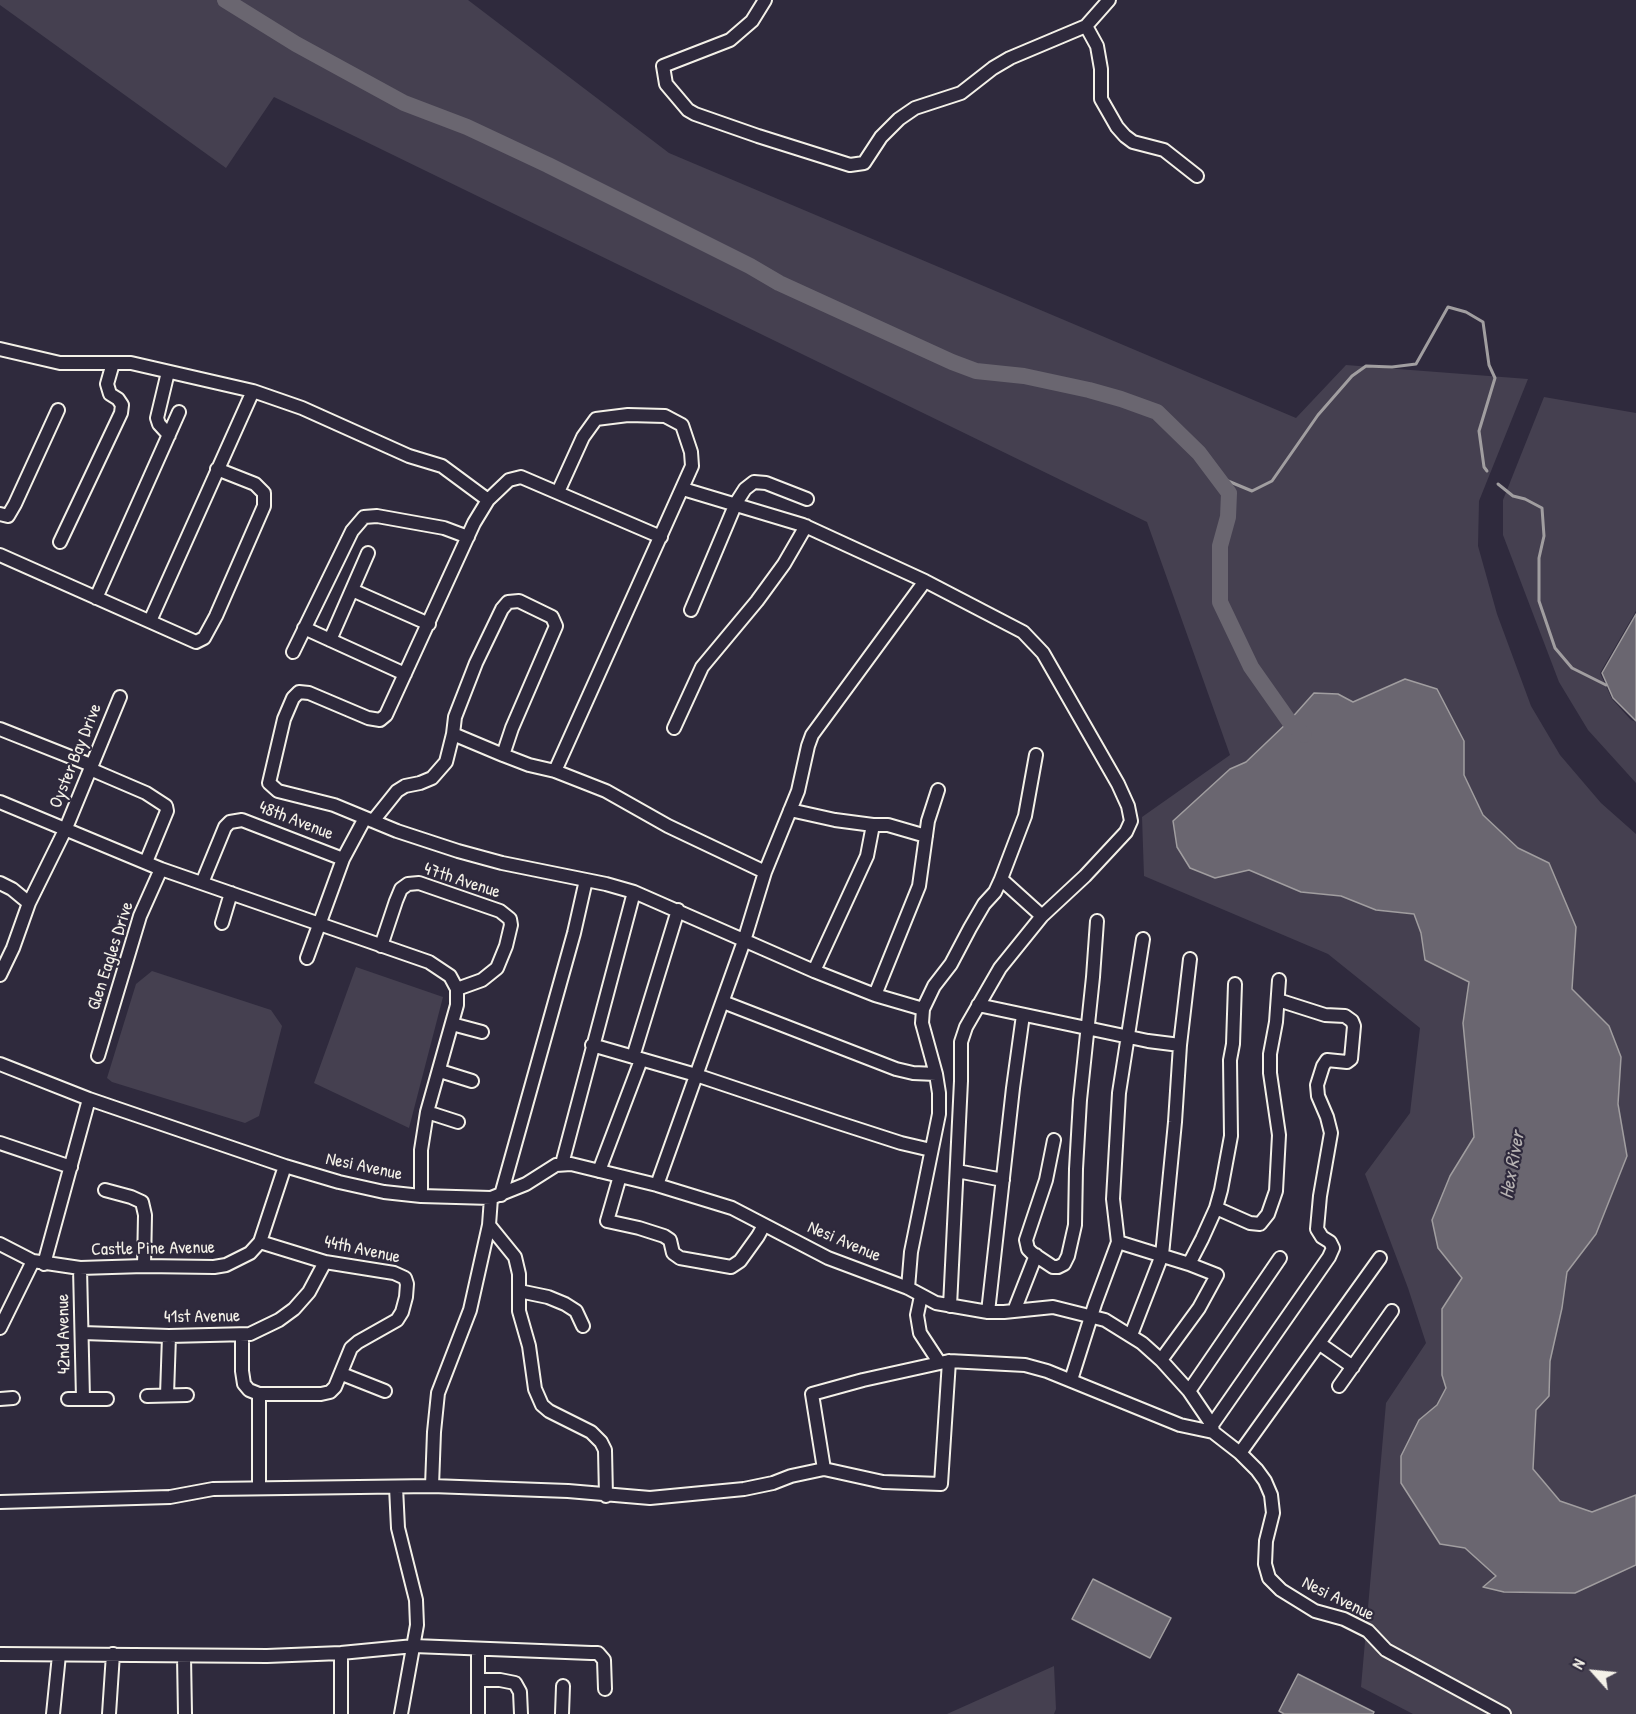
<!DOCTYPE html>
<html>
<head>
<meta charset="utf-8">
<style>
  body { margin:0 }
  #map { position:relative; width:1636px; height:1714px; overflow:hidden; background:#2f2a3d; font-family:"Patrick Hand",sans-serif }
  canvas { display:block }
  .north { position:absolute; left:1564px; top:1642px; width:60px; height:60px; -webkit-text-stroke:4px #2f2a3d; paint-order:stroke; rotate:297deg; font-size:16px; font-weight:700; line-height:24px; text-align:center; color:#f4f1e8 }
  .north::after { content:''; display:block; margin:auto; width:21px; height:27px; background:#f4f1e8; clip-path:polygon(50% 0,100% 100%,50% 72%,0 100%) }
</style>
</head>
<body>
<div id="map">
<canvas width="1636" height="1714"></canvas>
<div class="north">N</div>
</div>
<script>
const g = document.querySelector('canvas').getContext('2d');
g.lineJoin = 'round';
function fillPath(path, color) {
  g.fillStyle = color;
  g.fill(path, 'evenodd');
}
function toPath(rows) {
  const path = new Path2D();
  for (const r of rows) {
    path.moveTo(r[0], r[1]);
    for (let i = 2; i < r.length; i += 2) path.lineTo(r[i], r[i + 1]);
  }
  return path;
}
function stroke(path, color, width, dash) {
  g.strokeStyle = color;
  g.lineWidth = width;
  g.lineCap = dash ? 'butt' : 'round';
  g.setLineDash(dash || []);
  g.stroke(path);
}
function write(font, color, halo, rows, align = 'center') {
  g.font = font + ' "Patrick Hand",sans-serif';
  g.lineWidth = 4.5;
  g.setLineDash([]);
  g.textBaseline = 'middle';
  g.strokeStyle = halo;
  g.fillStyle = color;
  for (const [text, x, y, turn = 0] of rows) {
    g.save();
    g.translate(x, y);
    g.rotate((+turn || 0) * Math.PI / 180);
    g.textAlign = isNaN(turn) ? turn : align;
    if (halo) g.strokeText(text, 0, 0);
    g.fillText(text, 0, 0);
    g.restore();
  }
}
const green = toPath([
  [0,0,468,0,669,153,1296,418,1346,365,1528,379,1479,501,1478,546,1497,614,1531,706,1560,755,1601,803,1636,834,1636,1495,1592,1512,1560,1501,1533,1469,1536,1410,1549,1396,1550,1361,1562,1308,1567,1272,1596,1234,1627,1156,1618,1104,1621,1057,1609,1026,1572,989,1576,927,1549,863,1518,848,1483,815,1464,775,1464,741,1405,679,1353,702,1338,694,1314,693,1289,721,1246,762,1230,769,1190,868,1215,878,1249,870,1301,892,1341,896,1376,910,1414,914,1421,933,1426,960,1469,982,1463,1023,1474,1137,1450,1176,1438,1248,1462,1278,1442,1309,1442,1375,1446,1388,1437,1405,1419,1420,1401,1483,1440,1543,1465,1548,1496,1576,1483,1586,1575,1593,1636,1565,1636,1714,1413,1714,1361,1687,1386,1403,1426,1343,1408,1288,1365,1174,1410,1113,1420,1028,1328,954,1144,876,1142,817,1230,755,1147,522,274,97,226,168,0,5],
  [1544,397,1636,413,1636,611,1600,673,1612,699,1631,720,1636,722,1636,783,1588,730,1559,682,1503,535,1503,500],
  [356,967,443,997,409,1128,314,1083],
  [152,971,271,1010,282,1026,259,1116,245,1123,112,1082,107,1078,136,984],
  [1054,1666,1056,1709,1054,1714,947,1714]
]);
const water = toPath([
  [1636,614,1636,721,1613,698,1602,673,1636,614],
  [1405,679,1437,689,1464,741,1464,775,1483,815,1518,848,1549,863,1576,927,1572,989,1609,1026,1621,1057,1618,1104,1627,1156,1596,1234,1567,1272,1562,1308,1550,1361,1549,1396,1536,1410,1533,1469,1560,1501,1592,1512,1636,1495,1636,1565,1575,1593,1504,1592,1483,1587,1496,1576,1465,1548,1440,1544,1401,1483,1401,1456,1419,1420,1437,1405,1446,1388,1442,1375,1442,1309,1462,1278,1438,1248,1432,1220,1450,1176,1474,1137,1463,1023,1469,982,1425,960,1421,933,1414,914,1376,910,1341,896,1301,892,1249,870,1215,878,1190,868,1177,847,1173,821,1230,769,1246,762,1289,721,1314,693,1338,694,1353,702,1405,679],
  [1093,1579,1171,1618,1150,1658,1072,1619,1093,1579],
  [1298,1674,1374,1712,1373,1714,1284,1714,1279,1711,1298,1674]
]);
const stream = toPath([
  [1216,476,1252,491,1272,481,1318,415,1352,376,1366,366,1392,367,1416,364,1448,307,1466,312,1483,322,1489,365,1495,378,1479,431,1484,467,1487,471],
  [1498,484,1513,496,1525,499,1542,508,1544,536,1539,558,1539,601,1555,648,1572,668,1606,685]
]);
const river = toPath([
  [225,0,296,44,404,103,467,127,548,165,750,266,779,283,952,362,976,371,1024,376,1089,390,1121,399,1157,412,1199,453,1229,493,1228,517,1220,546,1220,602,1251,667,1289,721,1304,735]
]);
const minor = toPath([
  [765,0,752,21,730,40,663,66,666,84,688,110,695,114,758,136,850,165,864,163,881,137,899,119,915,108,961,93,993,68,1010,58,1086,26,1109,0],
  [1086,26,1097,46,1101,69,1101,99,1117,127,1125,136,1133,142,1164,150,1197,176],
  [0,349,60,363,131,363,253,391,302,408,409,456,442,466,488,500],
  [168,372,157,418,159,424,169,435],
  [683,489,803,525,925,581,1023,632,1043,653,1118,784,1128,806,1131,821,1126,832,1085,876,1042,916,1000,968,966,1027,961,1042,961,1081,950,1306],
  [0,514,8,516,15,504,58,410],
  [661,537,521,477,509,480,488,500,474,523,386,715,380,720,368,718,309,693,299,692,293,698,284,719,269,783,278,791,334,805,397,831,458,851,502,863,606,884,634,892,814,971,875,995,923,1009],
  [60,542,121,413,122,405,118,399,110,394,107,384,113,363],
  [0,555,196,642,204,638,216,616,264,506,264,493,255,484,217,469],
  [352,590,429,624],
  [96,598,179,412],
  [691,610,736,503,745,489,754,482,766,483,807,499],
  [150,621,253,391],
  [304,628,405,674],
  [330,640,368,553],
  [293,652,352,531,364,517,377,516,444,528,468,537],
  [674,728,702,667,757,601,784,564,806,526],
  [0,729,91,765],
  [453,734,503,755,529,765,555,771,606,791,668,826,765,872],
  [90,769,146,793,166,806,167,811,146,862],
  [555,771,692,466,691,452,682,425,665,416,628,415,596,419,583,437,558,492],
  [0,802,161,869,429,962,450,976,457,989,457,1005,427,1112,421,1150,421,1196],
  [790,810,835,820,873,825,888,825,926,836],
  [373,821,397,791,405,786,420,783,432,778,446,762,453,734,455,717,476,663,502,609,508,602,519,601,552,617,556,626,512,728,503,755],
  [343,859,365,818],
  [1001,879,1042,916],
  [0,883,12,889,29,903,13,948,0,975],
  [202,883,225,827,230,822,242,820,343,859,307,958],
  [29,903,66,828,120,697],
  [222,923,231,893],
  [381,946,396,901,401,889,408,884,419,883,500,911,510,919,511,925,506,946,497,968,482,980,457,989],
  [814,971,867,856,873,825],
  [875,995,919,886,928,821,938,790],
  [723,1002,896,1069,913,1073,936,1074],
  [978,1005,1148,1041,1180,1045],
  [452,1024,482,1032],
  [592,1045,696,1075,836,1122,901,1143,931,1150],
  [98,1056,140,916,161,869],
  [633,1057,678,910],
  [0,1064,89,1099,285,1166,339,1182,384,1192,421,1196,491,1198,526,1184,556,1165,571,1164,657,1185,732,1208,828,1258,908,1288,936,1303,988,1312,1004,1312,1053,1307,1105,1320,1142,1343,1161,1360,1189,1391,1212,1425,1213,1432,1240,1453,1257,1470,1265,1481,1271,1495,1273,1513,1266,1541,1265,1564,1269,1578,1281,1590,1315,1611,1344,1619,1368,1631,1386,1650,1504,1714],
  [440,1071,472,1081],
  [427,1112,458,1122],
  [1054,1140,1046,1180,1026,1240,1028,1249,1032,1253,1053,1267,1058,1267,1064,1264,1068,1256,1075,1225,1076,1169,1080,1100,1093,977,1097,921],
  [0,1143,71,1167],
  [562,1164,634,892],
  [599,1171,641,1060],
  [957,1171,1003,1180],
  [620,1176,607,1221,639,1228,664,1236,670,1240,673,1253,680,1258,731,1267,740,1261,758,1236,764,1225],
  [657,1185,744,941,765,872,798,791,808,746,812,735,925,581],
  [105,1190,131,1197,142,1202,145,1215,144,1266],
  [501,1195,574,933,586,880],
  [1216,1208,1250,1223,1260,1224,1268,1214,1276,1191,1279,1135,1270,1073,1270,1054,1276,1022,1279,980],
  [489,1225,515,1257,519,1274,519,1311,529,1346,535,1389,542,1405,549,1411,591,1432,601,1442,605,1450,606,1496],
  [1118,1242,1189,1264,1202,1239,1216,1208,1221,1190,1231,1136,1230,1060,1233,1044,1235,984],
  [0,1244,33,1261,80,1268,144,1266,214,1267,226,1265,250,1253,260,1242,285,1166],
  [44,1264,89,1099],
  [80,1268,83,1399],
  [908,1288,911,1252,939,1114,939,1093,936,1074,922,1023,923,1009,934,986,951,964,970,928,984,904,995,892,1001,879,1025,816,1036,755],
  [519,1291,548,1297,565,1304,576,1311,583,1326],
  [921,1296,917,1315,920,1333,939,1362],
  [1014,1311,1036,1255],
  [988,1312,1013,1088,1023,1015],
  [0,1328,33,1261],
  [83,1333,169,1336,250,1334,279,1320,294,1309,309,1292,325,1262],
  [242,1335,242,1371,244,1384,249,1390,259,1394,321,1394,330,1392,335,1387,351,1348,358,1342,397,1320,402,1312,406,1297,407,1284,405,1278,394,1273,325,1262,260,1242],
  [1131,1335,1162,1255,1175,1122,1180,1045,1190,959],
  [1320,1344,1353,1367],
  [1161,1360,1199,1308,1217,1275,1189,1264],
  [342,1374,385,1391],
  [1071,1380,1095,1304,1118,1242,1113,1199,1119,1093,1143,939],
  [1339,1386,1392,1311],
  [1189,1391,1280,1258],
  [259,1394,259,1488],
  [167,1395,169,1336],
  [147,1396,187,1395],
  [0,1399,13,1398],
  [68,1399,107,1399],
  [1212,1425,1329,1257,1333,1248,1330,1242,1322,1237,1317,1229,1320,1196,1331,1133,1327,1117,1318,1096,1317,1085,1323,1066,1327,1060,1347,1062,1351,1059,1354,1026,1352,1021,1345,1016,1325,1015,1278,1000],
  [1240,1453,1380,1258],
  [824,1469,812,1394,863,1380,949,1361,1025,1365,1047,1371,1180,1425,1213,1432],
  [432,1486,434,1432,438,1393,470,1310,489,1225,491,1198],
  [396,1487,398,1528,416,1600,417,1625,401,1714],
  [0,1502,170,1497,213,1489,432,1486,568,1491,650,1498,744,1489,773,1483,791,1476,824,1469,883,1482,941,1484,949,1361],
  [478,1649,478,1714],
  [0,1654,267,1656,341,1653,414,1646,591,1653,598,1653,604,1660,605,1689],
  [184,1656,185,1714],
  [478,1680,500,1680,515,1683,520,1692,521,1714],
  [53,1714,59,1655],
  [109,1714,113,1654],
  [341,1714,341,1653],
  [562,1714,563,1686]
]);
const streetNames = [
  ["Oyster Bay Drive",76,756,-68],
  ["48th Avenue",296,821,21],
  ["47th Avenue",462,881,18],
  ["Glen Eagles Drive",111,956,-72],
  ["Nesi Avenue",364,1167,12],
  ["Nesi Avenue",844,1242,23],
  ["Castle Pine Avenue",153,1249,-1],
  ["44th Avenue",362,1250,12],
  ["41st Avenue",202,1317,-1],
  ["42nd Avenue",64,1334,-91],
  ["Nesi Avenue",1338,1599,26]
];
const waterNames = [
  ["Hex River",1513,1165,-80]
];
fillPath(green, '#454050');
fillPath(water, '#6a6670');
stroke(water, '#a19ea0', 1.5);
stroke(stream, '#a19ea0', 3);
stroke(river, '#6a6670', 16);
stroke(minor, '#f4f1e8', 16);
stroke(minor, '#2f2a3d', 12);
write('18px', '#f4f1e8', '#2f2a3d', streetNames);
write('italic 20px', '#b6b2b2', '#2f2a3d', waterNames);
</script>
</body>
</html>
